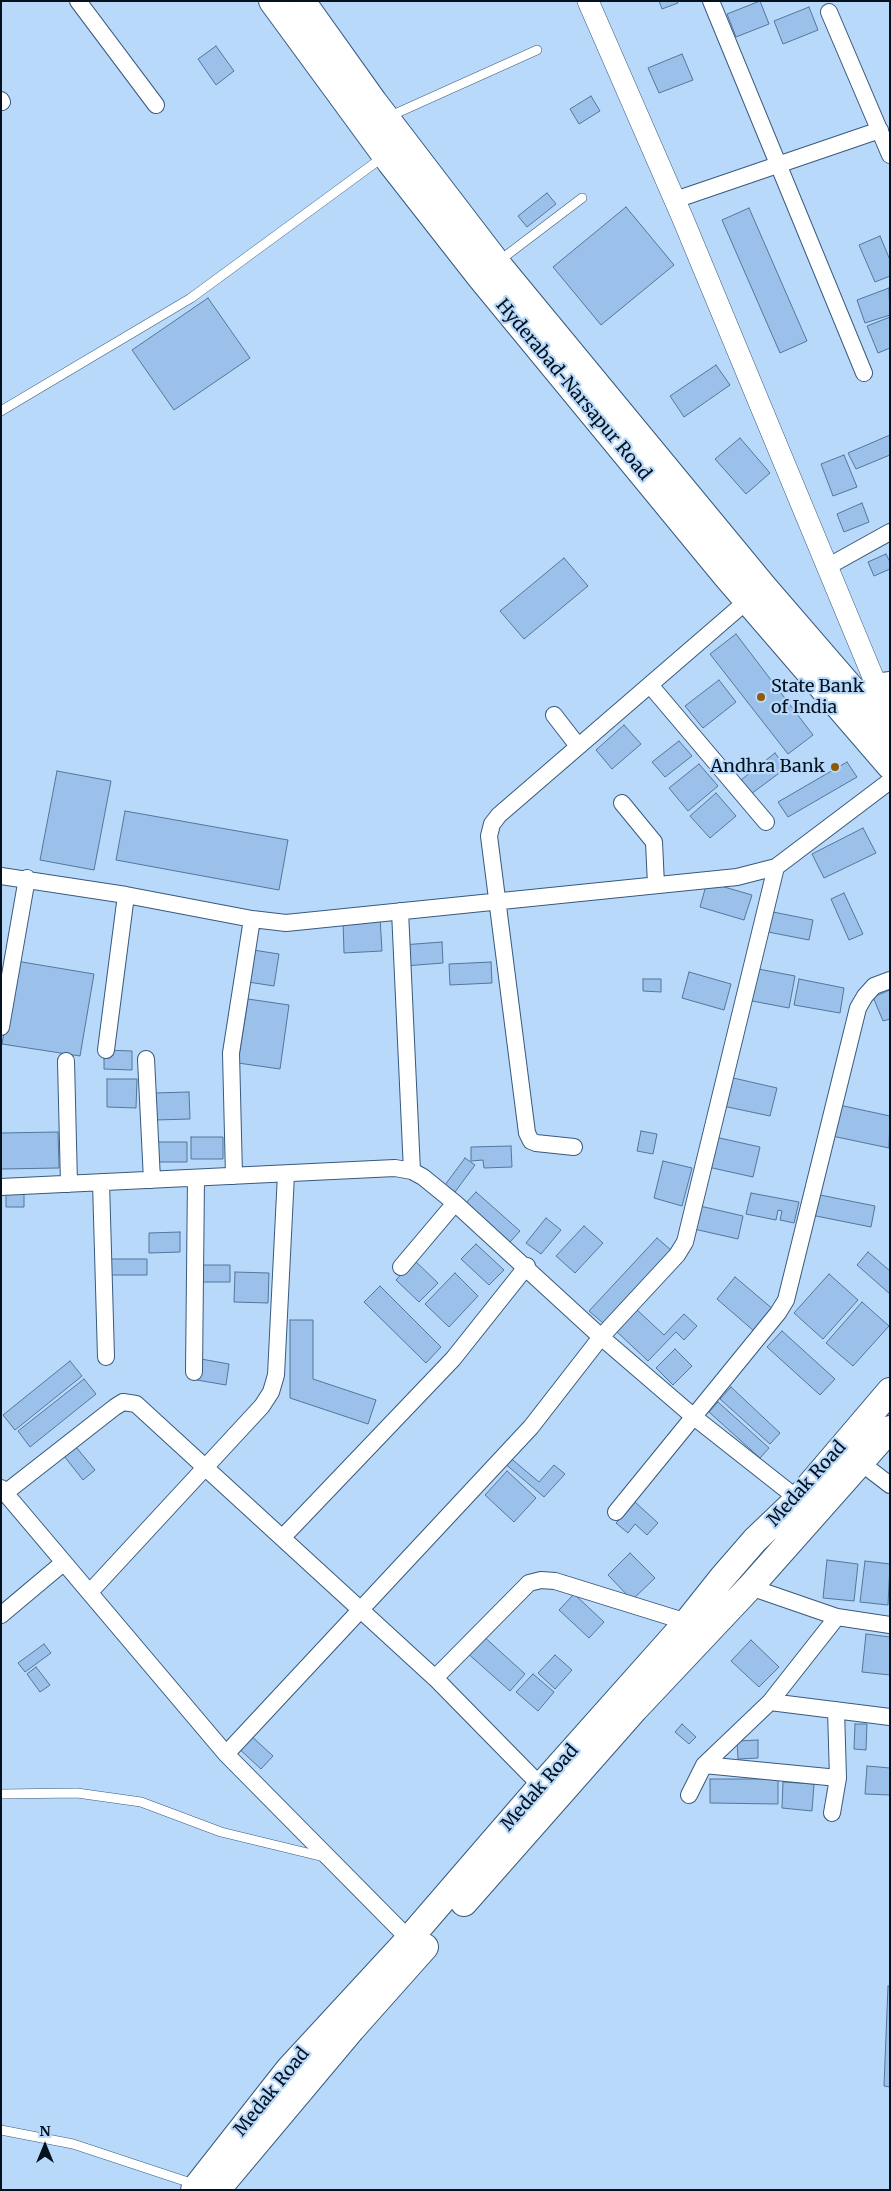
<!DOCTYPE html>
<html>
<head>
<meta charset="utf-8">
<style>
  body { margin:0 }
  #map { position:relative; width:891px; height:2191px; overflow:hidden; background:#b9d9fa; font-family:Merriweather,serif }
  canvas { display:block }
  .frame { position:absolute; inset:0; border:2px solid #04111f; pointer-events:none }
  .north { position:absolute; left:20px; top:2121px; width:50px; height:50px; -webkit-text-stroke:4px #b9d9fa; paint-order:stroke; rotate:0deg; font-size:14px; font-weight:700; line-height:20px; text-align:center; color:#04111f }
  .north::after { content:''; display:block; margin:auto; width:18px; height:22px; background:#04111f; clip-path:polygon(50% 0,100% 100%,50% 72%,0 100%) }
</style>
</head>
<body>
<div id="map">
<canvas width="891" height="2191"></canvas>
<div class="frame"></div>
<div class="north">N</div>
</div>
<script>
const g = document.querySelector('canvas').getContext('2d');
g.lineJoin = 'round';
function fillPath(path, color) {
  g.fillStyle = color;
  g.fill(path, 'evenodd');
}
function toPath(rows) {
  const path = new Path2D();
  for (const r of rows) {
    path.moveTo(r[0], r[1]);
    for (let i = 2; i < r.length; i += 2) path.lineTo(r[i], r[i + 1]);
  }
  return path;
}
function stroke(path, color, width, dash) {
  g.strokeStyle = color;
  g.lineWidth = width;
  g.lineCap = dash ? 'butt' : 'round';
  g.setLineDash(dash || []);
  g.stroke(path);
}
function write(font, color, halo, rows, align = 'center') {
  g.font = font + ' Merriweather,serif';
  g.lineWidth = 4.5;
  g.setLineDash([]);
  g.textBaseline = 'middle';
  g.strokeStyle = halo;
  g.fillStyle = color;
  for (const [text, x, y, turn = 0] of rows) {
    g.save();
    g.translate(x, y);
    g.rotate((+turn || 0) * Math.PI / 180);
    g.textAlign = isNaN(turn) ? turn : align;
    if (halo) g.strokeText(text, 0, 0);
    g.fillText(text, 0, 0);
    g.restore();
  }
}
const building = toPath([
  [659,1,677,1,678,3,662,9,659,1],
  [760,1,769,24,736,37,727,14,760,1],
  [809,7,818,30,783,44,774,21,809,7],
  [216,46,234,71,216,85,198,59,216,46],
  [682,54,693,80,659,93,648,68,682,54],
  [591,96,600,111,579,124,570,109,591,96],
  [547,193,556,204,527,227,518,216,547,193],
  [626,207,674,265,601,325,553,267,626,207],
  [749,208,807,341,780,353,722,220,749,208],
  [880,236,890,260,890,276,875,282,859,245,880,236],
  [889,288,890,315,865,323,857,300,889,288],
  [208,298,250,358,174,410,132,350,208,298],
  [890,317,890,348,878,353,867,326,890,317],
  [716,365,730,385,684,417,670,396,716,365],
  [890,435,890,455,856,469,848,453,890,435],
  [740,438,770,473,746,494,715,459,740,438],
  [844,455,857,487,833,496,821,464,844,455],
  [862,503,869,522,844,532,837,514,862,503],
  [886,554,890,562,890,569,874,576,868,562,886,554],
  [564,558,588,586,524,639,500,611,564,558],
  [736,634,813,735,788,754,710,654,736,634],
  [719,680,736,702,703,728,685,706,719,680],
  [624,725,641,744,612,769,596,750,624,725],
  [679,741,692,756,665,777,652,762,679,741],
  [775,753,786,768,751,794,741,780,775,753],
  [847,762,857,777,788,817,778,802,847,762],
  [699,764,718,786,688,811,669,788,699,764],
  [57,771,111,781,94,870,40,860,57,771],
  [716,793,736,816,710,838,690,816,716,793],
  [125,811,288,840,279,890,116,860,125,811],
  [863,828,876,853,824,878,812,854,863,828],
  [707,882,752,895,744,920,700,907,707,882],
  [844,893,863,934,849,940,831,899,844,893],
  [768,911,813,920,809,940,763,931,768,911],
  [380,917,382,951,344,953,343,919,380,917],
  [442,942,443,963,404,966,402,945,442,942],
  [253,950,279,954,274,986,248,982,253,950],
  [16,961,94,974,80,1056,2,1044,16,961],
  [491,962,492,983,450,985,449,964,491,962],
  [753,968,795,976,789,1008,747,1000,753,968],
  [689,972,731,984,724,1010,682,998,689,972],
  [643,979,661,979,661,992,643,991,643,979],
  [799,979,844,988,840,1013,794,1005,799,979],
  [890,990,890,1019,883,1021,873,997,890,990],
  [248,999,289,1005,280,1069,238,1063,248,999],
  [104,1050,132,1051,132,1070,104,1069,104,1050],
  [729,1077,777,1088,770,1116,723,1106,729,1077],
  [107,1079,137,1079,136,1108,107,1107,107,1079],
  [189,1092,190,1119,155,1120,154,1093,189,1092],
  [839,1105,890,1116,889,1148,832,1136,839,1105],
  [641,1131,657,1134,653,1154,637,1151,641,1131],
  [58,1132,59,1168,1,1169,1,1133,58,1132],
  [191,1137,223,1137,223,1159,191,1159,191,1137],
  [715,1137,760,1147,753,1177,708,1167,715,1137],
  [155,1142,187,1142,187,1162,155,1162,155,1142],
  [511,1146,512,1167,484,1168,483,1160,471,1161,471,1147,511,1146],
  [465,1158,475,1165,455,1192,445,1185,465,1158],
  [663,1161,692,1168,682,1206,654,1198,663,1161],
  [6,1188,24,1188,24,1207,6,1207,6,1188],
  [476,1192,520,1231,510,1242,466,1203,476,1192],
  [751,1193,799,1202,794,1223,780,1220,782,1211,778,1210,776,1220,746,1214,751,1193],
  [815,1194,875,1206,871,1227,811,1215,815,1194],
  [700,1206,743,1216,738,1239,694,1229,700,1206],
  [546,1218,561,1230,541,1254,526,1243,546,1218],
  [584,1226,603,1243,575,1273,556,1256,584,1226],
  [180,1232,180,1252,149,1253,149,1233,180,1232],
  [657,1238,671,1250,603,1323,589,1311,657,1238],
  [476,1244,504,1270,489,1285,461,1259,476,1244],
  [868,1252,890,1271,890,1294,857,1265,868,1252],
  [107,1259,147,1259,147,1275,107,1275,107,1259],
  [414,1260,438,1283,419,1302,396,1280,414,1260],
  [196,1265,230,1265,230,1282,196,1282,196,1265],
  [235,1272,269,1273,268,1303,234,1302,235,1272],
  [455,1273,478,1296,449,1327,425,1304,455,1273],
  [829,1274,858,1300,823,1339,794,1313,829,1274],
  [735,1277,774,1310,755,1332,717,1299,735,1277],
  [380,1286,441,1347,426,1363,364,1302,380,1286],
  [862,1302,889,1326,853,1366,826,1343,862,1302],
  [635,1308,664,1335,684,1314,697,1326,684,1340,676,1332,648,1361,615,1330,635,1308],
  [290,1320,313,1320,313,1379,376,1400,368,1424,290,1398,290,1320],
  [782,1331,835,1379,820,1395,767,1347,782,1331],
  [675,1349,692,1366,673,1385,656,1368,675,1349],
  [201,1359,229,1364,226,1385,197,1380,201,1359],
  [70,1361,82,1376,15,1430,3,1415,70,1361],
  [84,1379,96,1394,30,1447,18,1431,84,1379],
  [731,1387,780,1433,770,1444,720,1399,731,1387],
  [718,1402,769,1448,760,1458,709,1412,718,1402],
  [76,1447,95,1470,83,1480,64,1456,76,1447],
  [508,1456,539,1482,554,1465,565,1474,544,1497,503,1462,508,1456],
  [507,1471,536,1498,514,1522,485,1495,507,1471],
  [635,1502,658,1523,647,1535,635,1524,628,1533,616,1523,635,1502],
  [630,1553,655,1578,632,1600,608,1575,630,1553],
  [827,1560,858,1564,854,1601,823,1598,827,1560],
  [865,1561,890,1564,888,1605,860,1602,865,1561],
  [574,1594,604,1622,589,1638,559,1610,574,1594],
  [481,1634,525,1674,510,1691,465,1651,481,1634],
  [866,1634,890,1637,890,1675,862,1672,866,1634],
  [751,1640,779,1667,759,1687,731,1661,751,1640],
  [44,1644,51,1653,25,1672,18,1663,44,1644],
  [555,1655,572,1670,555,1689,538,1673,555,1655],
  [36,1667,50,1685,40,1692,27,1674,36,1667],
  [533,1674,554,1692,538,1711,516,1692,533,1674],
  [682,1724,696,1737,689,1744,675,1732,682,1724],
  [855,1724,867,1724,866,1750,854,1749,855,1724],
  [248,1733,273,1756,261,1769,236,1746,248,1733],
  [758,1740,758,1758,738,1759,737,1741,758,1740],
  [867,1766,890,1768,890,1795,865,1794,867,1766],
  [710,1779,778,1779,778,1804,710,1803,710,1779],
  [783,1782,814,1784,812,1811,782,1808,783,1782],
  [888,1986,890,1986,890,2087,884,2086,888,1986]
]);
const service = toPath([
  [388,117,537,50],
  [499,261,582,198],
  [1,411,191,298,383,157],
  [1,1794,77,1793,141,1802,221,1832,324,1857],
  [1,2130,73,2144,194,2184]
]);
const minor = toPath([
  [78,1,156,105],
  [711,1,864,373],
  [829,12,890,155],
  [1,100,2,102],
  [675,200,880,130],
  [827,567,890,532],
  [874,682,890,680],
  [650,685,766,822],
  [554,715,578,746],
  [622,803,654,842,656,885],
  [1,876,126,895,252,919,286,923,737,877,776,867,890,781],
  [400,911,412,1171],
  [1,1027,27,878],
  [106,1050,126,895],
  [146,1059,152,1180],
  [66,1061,69,1184],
  [574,1147,536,1143,531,1141,527,1133,489,836,492,824,499,815,748,600],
  [234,1176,231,1053,252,919],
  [101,1182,106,1357],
  [1,1187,395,1168,412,1171,423,1177,455,1203,601,1337,694,1417,798,1499],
  [401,1267,455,1203],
  [194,1372,196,1178],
  [860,1462,890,1485],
  [1,1488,226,1754,409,1939],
  [5,1493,115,1407,123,1402,136,1404,435,1678,541,1786],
  [616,1512,778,1313,786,1300,858,1008,865,996,874,986,890,980],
  [282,1538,453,1359,527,1266],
  [750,1587,837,1617,890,1625],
  [90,1592,262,1406,271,1392,276,1375,286,1174],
  [1,1615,63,1563],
  [435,1678,529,1583,541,1580,555,1581,687,1622],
  [770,1702,890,1717],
  [226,1754,531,1427,601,1337,677,1255,685,1242,776,867],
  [704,1765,838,1778],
  [689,1795,704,1765,770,1702,837,1617],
  [832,1813,838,1778,836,1710]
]);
const tertiary = toPath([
  [588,1,683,219,890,718]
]);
const primary = toPath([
  [272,1,390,162,480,277,726,576,890,766],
  [302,1,374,102,501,268,764,587,890,733],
  [464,1903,635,1709,750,1587,890,1429],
  [194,2190,289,2069,409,1939,541,1786,687,1622,722,1578,755,1540,798,1499,890,1391],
  [217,2190,352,2029,425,1947]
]);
const markers = [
  [761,697,5,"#8d5a08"],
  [835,767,5,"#8d5a08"]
];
const streetNames = [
  ["Hyderabad-Narsapur Road",573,390,50],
  ["Medak Road",807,1484,-48],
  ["Medak Road",540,1788,-49],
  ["Medak Road",272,2092,-51]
];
const poiNames = [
  ["State Bank",771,687],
  ["of India",771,708],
  ["Andhra Bank",825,767,"right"]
];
fillPath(building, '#9bc1ea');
stroke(building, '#52769c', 1);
stroke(service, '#385a7e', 10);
stroke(minor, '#385a7e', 18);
stroke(tertiary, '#385a7e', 22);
stroke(primary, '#385a7e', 28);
stroke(service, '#fff', 9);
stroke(minor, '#fff', 16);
stroke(tertiary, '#fff', 21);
stroke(primary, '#fff', 26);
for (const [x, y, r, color] of markers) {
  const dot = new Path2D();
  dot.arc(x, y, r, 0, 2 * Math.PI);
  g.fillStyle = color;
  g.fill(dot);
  stroke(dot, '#b9d9fa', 2);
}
write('18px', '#04111f', '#b9d9fa', streetNames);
write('18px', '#04111f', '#b9d9fa', poiNames, 'left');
</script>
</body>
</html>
